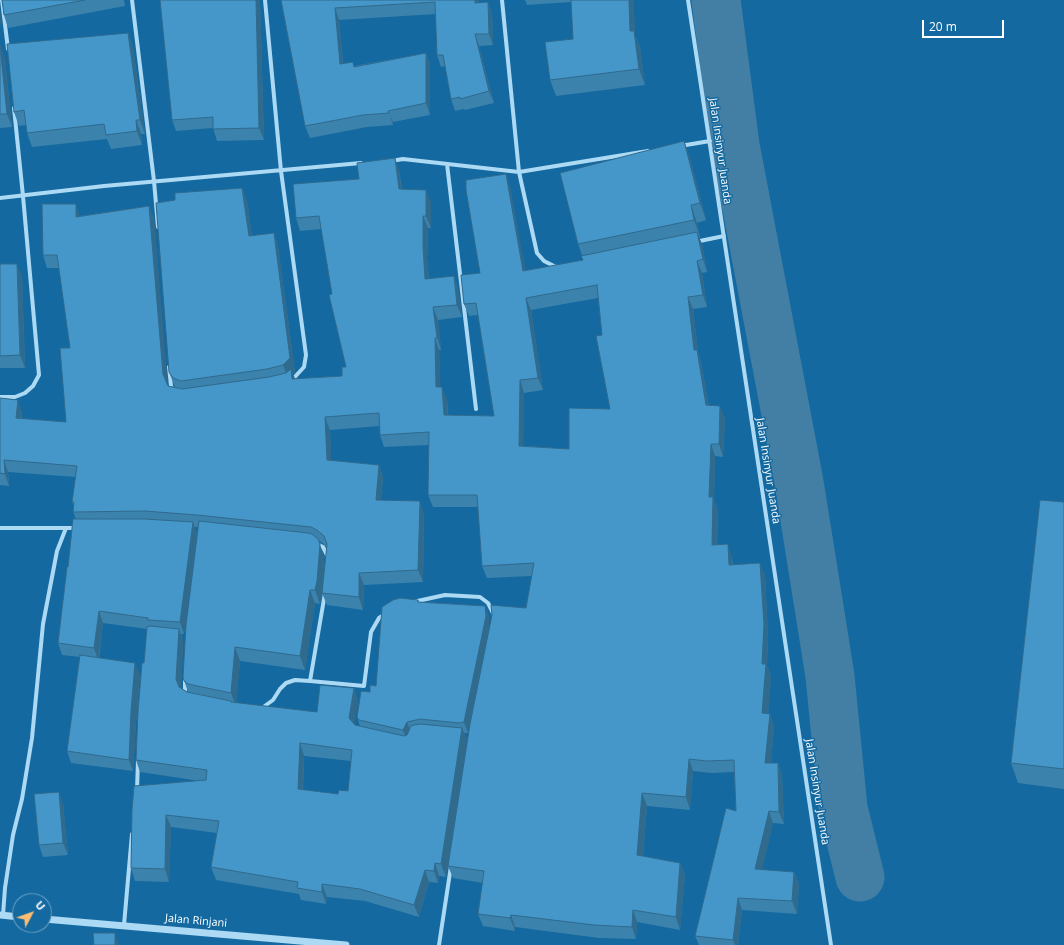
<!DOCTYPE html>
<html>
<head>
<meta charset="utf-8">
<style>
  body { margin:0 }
  #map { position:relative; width:1064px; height:945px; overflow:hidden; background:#1369a0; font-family:"Open Sans",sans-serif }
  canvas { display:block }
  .north { position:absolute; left:12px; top:893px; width:40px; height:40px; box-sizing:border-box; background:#1369a0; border:1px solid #71a5c6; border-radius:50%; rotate:49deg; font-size:11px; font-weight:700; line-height:16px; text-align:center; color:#fff }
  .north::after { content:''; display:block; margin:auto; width:14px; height:18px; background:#ffbc6f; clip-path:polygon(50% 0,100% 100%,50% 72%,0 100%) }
  .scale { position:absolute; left:922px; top:20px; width:82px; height:18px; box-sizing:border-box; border:2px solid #fff; border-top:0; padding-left:5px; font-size:12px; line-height:14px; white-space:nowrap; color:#fff; -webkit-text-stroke:3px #1369a0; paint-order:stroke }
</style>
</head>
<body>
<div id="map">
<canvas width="1064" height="945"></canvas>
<div class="north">U</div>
<div class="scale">20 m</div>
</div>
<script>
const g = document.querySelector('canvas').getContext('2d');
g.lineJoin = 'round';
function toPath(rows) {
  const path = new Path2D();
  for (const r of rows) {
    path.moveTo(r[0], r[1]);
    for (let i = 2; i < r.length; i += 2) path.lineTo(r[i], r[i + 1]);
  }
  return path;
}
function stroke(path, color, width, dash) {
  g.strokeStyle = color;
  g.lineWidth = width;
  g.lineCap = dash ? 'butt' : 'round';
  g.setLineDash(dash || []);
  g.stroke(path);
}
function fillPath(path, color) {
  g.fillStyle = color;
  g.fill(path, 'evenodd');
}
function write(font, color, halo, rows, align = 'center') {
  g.font = font + ' "Open Sans",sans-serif';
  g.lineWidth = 3;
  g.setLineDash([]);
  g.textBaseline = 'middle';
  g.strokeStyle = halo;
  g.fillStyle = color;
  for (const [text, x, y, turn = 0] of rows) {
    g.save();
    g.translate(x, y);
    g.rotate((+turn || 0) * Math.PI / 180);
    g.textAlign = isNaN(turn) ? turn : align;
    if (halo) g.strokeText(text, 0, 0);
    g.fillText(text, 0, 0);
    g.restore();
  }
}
const river = toPath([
  [716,0,735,145,799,482,830,676,843,808,860,877]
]);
const minor = toPath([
  [2,0,8,49],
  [132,0,154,181,158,227],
  [265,0,281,171,306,355,304,367,292,380],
  [502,0,519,172,537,253,544,261,556,267],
  [688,0,831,945],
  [680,146,710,141],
  [391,161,403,159,519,172,648,151],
  [447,164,476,409],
  [0,198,104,186,361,163],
  [695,242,724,236],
  [169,367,171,386,173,390],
  [0,397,15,397,25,393,33,386,39,375,23,196,14,108],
  [0,528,77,528],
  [317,544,323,547,328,557],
  [325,593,310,681,364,686,371,632,379,618,385,614],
  [413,602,445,595,480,597,488,603,493,613],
  [185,679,185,696],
  [262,708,273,700,280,689,286,683,295,680,310,681],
  [137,790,138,760],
  [3,915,5,888,13,835,22,799,32,738,43,624,57,551,66,528],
  [124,925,132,834],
  [439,945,451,866]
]);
const tertiary = toPath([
  [0,915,20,917],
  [44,919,346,945]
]);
const wall = toPath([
  [2,0,124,0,125,6,8,28,4,15],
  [260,0,264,140,217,141,213,128,176,131,172,120],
  [281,0,478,0,479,3,488,2,492,14,493,45,479,46,494,103,465,110,464,109,455,111,451,99,445,66,441,67,437,55,436,14,339,20,343,63,354,66,426,53,430,64,430,115,393,122,393,125,367,127,310,138,305,126],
  [525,0,633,0,635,36,640,47,645,85,556,96,550,80,573,39,571,2,527,5],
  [128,33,133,47,145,134,141,134,142,145,111,149,107,139,32,147,27,133,26,125,19,126,14,112],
  [0,46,5,59,12,127,0,128],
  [684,141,690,158,706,220,697,223,700,237,699,238,702,244,707,272,702,273,707,307,693,309,698,352,701,362,709,406,725,418,723,457,715,456,714,499,718,510,717,545,732,557,733,565,765,575,768,636,767,666,771,676,768,714,770,714,774,726,771,763,778,763,782,775,784,824,773,823,762,870,794,872,799,884,797,914,742,910,738,945,699,945,695,936,736,811,734,772,711,773,693,771,690,810,647,806,643,856,680,863,685,875,680,930,637,922,636,939,599,938,515,927,515,931,483,926,478,914,483,883,453,878,448,866,526,608,532,576,487,578,482,566,478,507,433,507,428,495,429,445,384,447,380,435,380,426,330,430,331,460,379,465,383,477,381,500,424,513,423,582,364,585,363,610,327,605,322,593,327,547,321,542,319,541,324,558,322,595,320,604,315,603,305,670,240,661,236,703,317,712,354,688,358,701,354,724,355,725,360,726,357,717,370,692,376,686,418,600,419,602,485,606,489,617,489,627,468,733,464,733,467,740,446,877,439,876,438,883,429,882,419,917,365,901,327,897,326,904,301,900,299,894,216,880,211,867,217,833,171,827,169,882,135,881,131,868,132,810,200,781,140,772,136,760,147,629,103,623,99,658,140,674,136,723,133,771,71,763,67,751,80,657,62,655,58,643,68,567,76,519,73,512,74,506,72,502,76,477,8,472,9,486,0,485,0,398,22,412,22,419,66,422,70,348,59,268,47,268,43,255,80,216,149,206,154,218,167,383,168,386,175,387,169,372,175,200,242,188,247,201,252,236,274,233,278,246,295,372,293,374,295,379,342,376,346,367,332,294,321,229,300,231,296,218,359,179,399,170,402,189,431,202,431,228,428,228,427,259,429,279,454,276,458,288,462,317,438,320,441,350,439,350,440,387,447,399,448,415,494,416,478,315,469,316,464,304,480,273,510,186,525,271,583,260,582,255,578,244],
  [598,298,610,409,569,449,523,446,524,393,543,390,531,310],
  [194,527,198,527,183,677,188,692,181,688,183,641,181,634,184,634,197,534],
  [304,756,351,761,348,791,338,794,303,790],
  [0,264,22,276,25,368,0,368],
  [1064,502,1064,789,1018,783,1011,763],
  [63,804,68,855,43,857,39,845]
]);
const shadedWall = toPath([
  [256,0,260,0,264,140,259,128],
  [475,0,478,0,479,14,475,3],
  [628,0,633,0,634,1,635,36,640,47,645,85,639,69,630,31],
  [488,2,492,14,493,45,489,34],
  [335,8,339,20,344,76,340,64],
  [0,10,2,29,0,24],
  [128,33,133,47,145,134,140,120],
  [475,34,479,46,494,103,489,91],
  [0,46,5,59,12,127,7,114],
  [426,53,430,64,430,115,426,103],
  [388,111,393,122,393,125,389,113],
  [136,120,141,134,142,145,137,131],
  [684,141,690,158,706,220,700,203],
  [395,158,399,170,403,202,399,189],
  [506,174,510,186,528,283,523,271],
  [242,188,247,201,254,250,249,236],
  [426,190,431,202,431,228,426,216],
  [76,204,80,216,76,217],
  [691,205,697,223,700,237,694,220],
  [149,206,154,218,168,386,163,374],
  [423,216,428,228,427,259,430,291,425,279,423,247],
  [697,232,702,244,707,272,703,259],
  [274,233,278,246,295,372,293,374,296,381,292,379,288,379,283,365],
  [697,261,702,273,707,307,703,295],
  [17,264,22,276,25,368,20,355],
  [454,276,458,288,462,317,457,305],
  [688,297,693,309,698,352,701,362,711,418,706,405,694,350],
  [526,298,531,310,543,390,538,378],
  [433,307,438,320,441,350,437,337],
  [435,338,439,350,441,399,436,387],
  [520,380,524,393,523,459,519,446],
  [442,387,447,399,448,427,444,415],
  [18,400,22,412,20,430,16,418],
  [720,406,725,418,723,457,719,444],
  [325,417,330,430,332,472,327,460],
  [711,444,715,456,714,499,718,510,716,557,712,545,709,497],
  [4,460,8,472,9,486,5,474],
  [379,465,383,477,380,512,376,500],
  [420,501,424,513,423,582,418,570],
  [193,522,197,534,184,634,180,622],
  [318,539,324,558,322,595,320,604,315,590],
  [728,544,732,557,733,577,729,565],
  [760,563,765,575,768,636,767,666,771,676,767,725,762,713],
  [359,573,364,585,363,610,359,597],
  [310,590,315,603,305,670,300,656],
  [485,606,489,617,489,627,468,733,464,722],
  [99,611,103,623,98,660,94,648],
  [179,629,183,641,181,691,176,679],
  [235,647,240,661,236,706,231,693],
  [135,663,140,674,136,723,133,771,129,760,131,711],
  [354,688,358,701,354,730,349,718],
  [770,714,774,726,770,776,765,763],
  [407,722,411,733,407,741,403,730],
  [462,728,467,740,446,877,441,864],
  [300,743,304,756,302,801,298,789],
  [689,759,693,771,690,810,686,797],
  [778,763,782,775,784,824,779,812],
  [59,792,63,804,68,855,63,843],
  [642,793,647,806,642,868,637,855],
  [769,811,773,823,760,881,755,869],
  [166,815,171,827,169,882,165,869],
  [435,863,439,876,438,883,434,871],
  [680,863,685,875,680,930,676,917],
  [425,870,429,882,419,917,414,905],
  [794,872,799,884,797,914,792,901],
  [322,884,327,897,326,904,322,892],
  [738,898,742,910,738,945,735,945,733,940],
  [633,910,637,922,636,939,632,927],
  [511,915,515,927,515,931,510,918],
  [115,933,119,945,115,945]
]);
const building = toPath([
  [2,0,85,0,4,15,2,0],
  [160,0,256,0,259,128,213,129,213,117,172,120,160,0],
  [281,0,475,0,475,3,488,2,489,34,475,34,489,91,460,99,460,97,451,99,443,55,437,55,435,2,335,8,340,64,353,62,354,67,426,53,426,103,388,111,389,113,363,115,305,126,281,0],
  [571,0,629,0,630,31,634,31,639,69,550,80,545,42,573,39,571,0],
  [128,33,140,120,136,120,137,131,106,135,104,124,27,133,24,110,14,112,7,44,128,33],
  [0,46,7,114,0,114,0,46],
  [684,141,700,203,691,205,694,220,578,244,560,173,684,141],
  [395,158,399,189,426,190,426,216,423,216,423,247,425,279,454,276,457,305,433,307,437,337,435,338,436,387,442,387,444,415,494,416,476,303,464,304,461,275,480,273,466,190,466,180,506,174,523,271,583,260,581,256,697,232,703,259,697,261,703,295,688,297,694,350,697,350,706,405,720,406,719,444,711,444,709,497,713,497,712,545,728,544,729,565,760,563,764,624,762,664,766,664,762,713,770,714,765,763,778,763,779,812,769,811,755,869,794,872,792,901,738,898,733,940,695,936,726,808,736,811,734,760,707,761,689,759,686,797,642,793,637,855,680,863,676,917,633,910,632,927,594,925,511,915,510,918,478,914,484,871,448,866,470,724,492,615,491,605,526,608,534,563,482,566,477,495,428,495,429,432,380,435,379,413,325,417,327,460,379,465,376,500,420,501,418,570,359,573,359,597,322,593,327,544,324,536,317,530,311,527,197,515,145,511,73,512,74,502,72,502,77,466,4,460,5,474,0,473,0,398,18,400,16,418,66,422,60,348,70,348,57,255,43,255,42,204,76,204,76,217,149,206,163,374,168,386,182,389,269,377,286,373,291,369,292,379,342,376,342,367,346,367,329,295,332,294,319,216,296,218,293,184,359,179,357,163,395,158],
  [597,285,602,335,596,336,610,409,569,408,569,449,519,446,520,380,538,378,526,298,597,285],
  [242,188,249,236,274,233,290,358,283,365,267,369,181,381,173,378,169,372,156,203,175,200,175,193,242,188],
  [0,264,17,264,20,355,0,356,0,264],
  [1040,500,1064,502,1064,769,1011,763,1040,500],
  [73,519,145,519,193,522,180,622,148,620,148,618,99,611,94,648,58,643,67,567,68,567,73,519],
  [199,521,308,533,312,534,318,539,320,544,317,581,315,590,310,590,300,656,235,647,231,693,188,684,184,681,183,677,186,625,199,521],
  [400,598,418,600,418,602,485,606,486,616,464,722,459,723,420,719,407,722,403,730,359,720,357,717,361,691,370,692,370,685,376,686,382,607,393,600,400,598],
  [150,626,179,629,176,679,179,687,187,692,231,701,231,702,317,712,320,685,354,688,349,718,355,725,404,736,407,735,411,726,414,725,420,724,462,728,441,864,435,863,434,871,425,870,414,905,360,889,322,884,322,892,297,888,298,882,211,867,219,821,166,815,165,869,131,868,132,810,134,786,206,780,207,770,136,760,138,711,142,663,144,663,147,627,150,626],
  [300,743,352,750,348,791,339,790,338,794,298,789,300,743],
  [80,655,135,663,131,711,129,760,67,751,80,655],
  [59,792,63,843,39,845,34,794,59,792],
  [93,933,115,933,115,945,94,945,93,933]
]);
const streetNames = [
  ["Jalan Insinyur Juanda",720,151,82],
  ["Jalan Insinyur Juanda",768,471,81],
  ["Jalan Insinyur Juanda",817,792,81],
  ["Jalan Rinjani",196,921,5]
];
stroke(river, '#437fa4', 49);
stroke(minor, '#acd9f4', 4);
stroke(tertiary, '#acd9f4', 7);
fillPath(wall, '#3b82ad');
fillPath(shadedWall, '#306a8d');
fillPath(building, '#4597c9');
stroke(building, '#306a8d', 1);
write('11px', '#fff', '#1369a0', streetNames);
</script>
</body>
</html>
